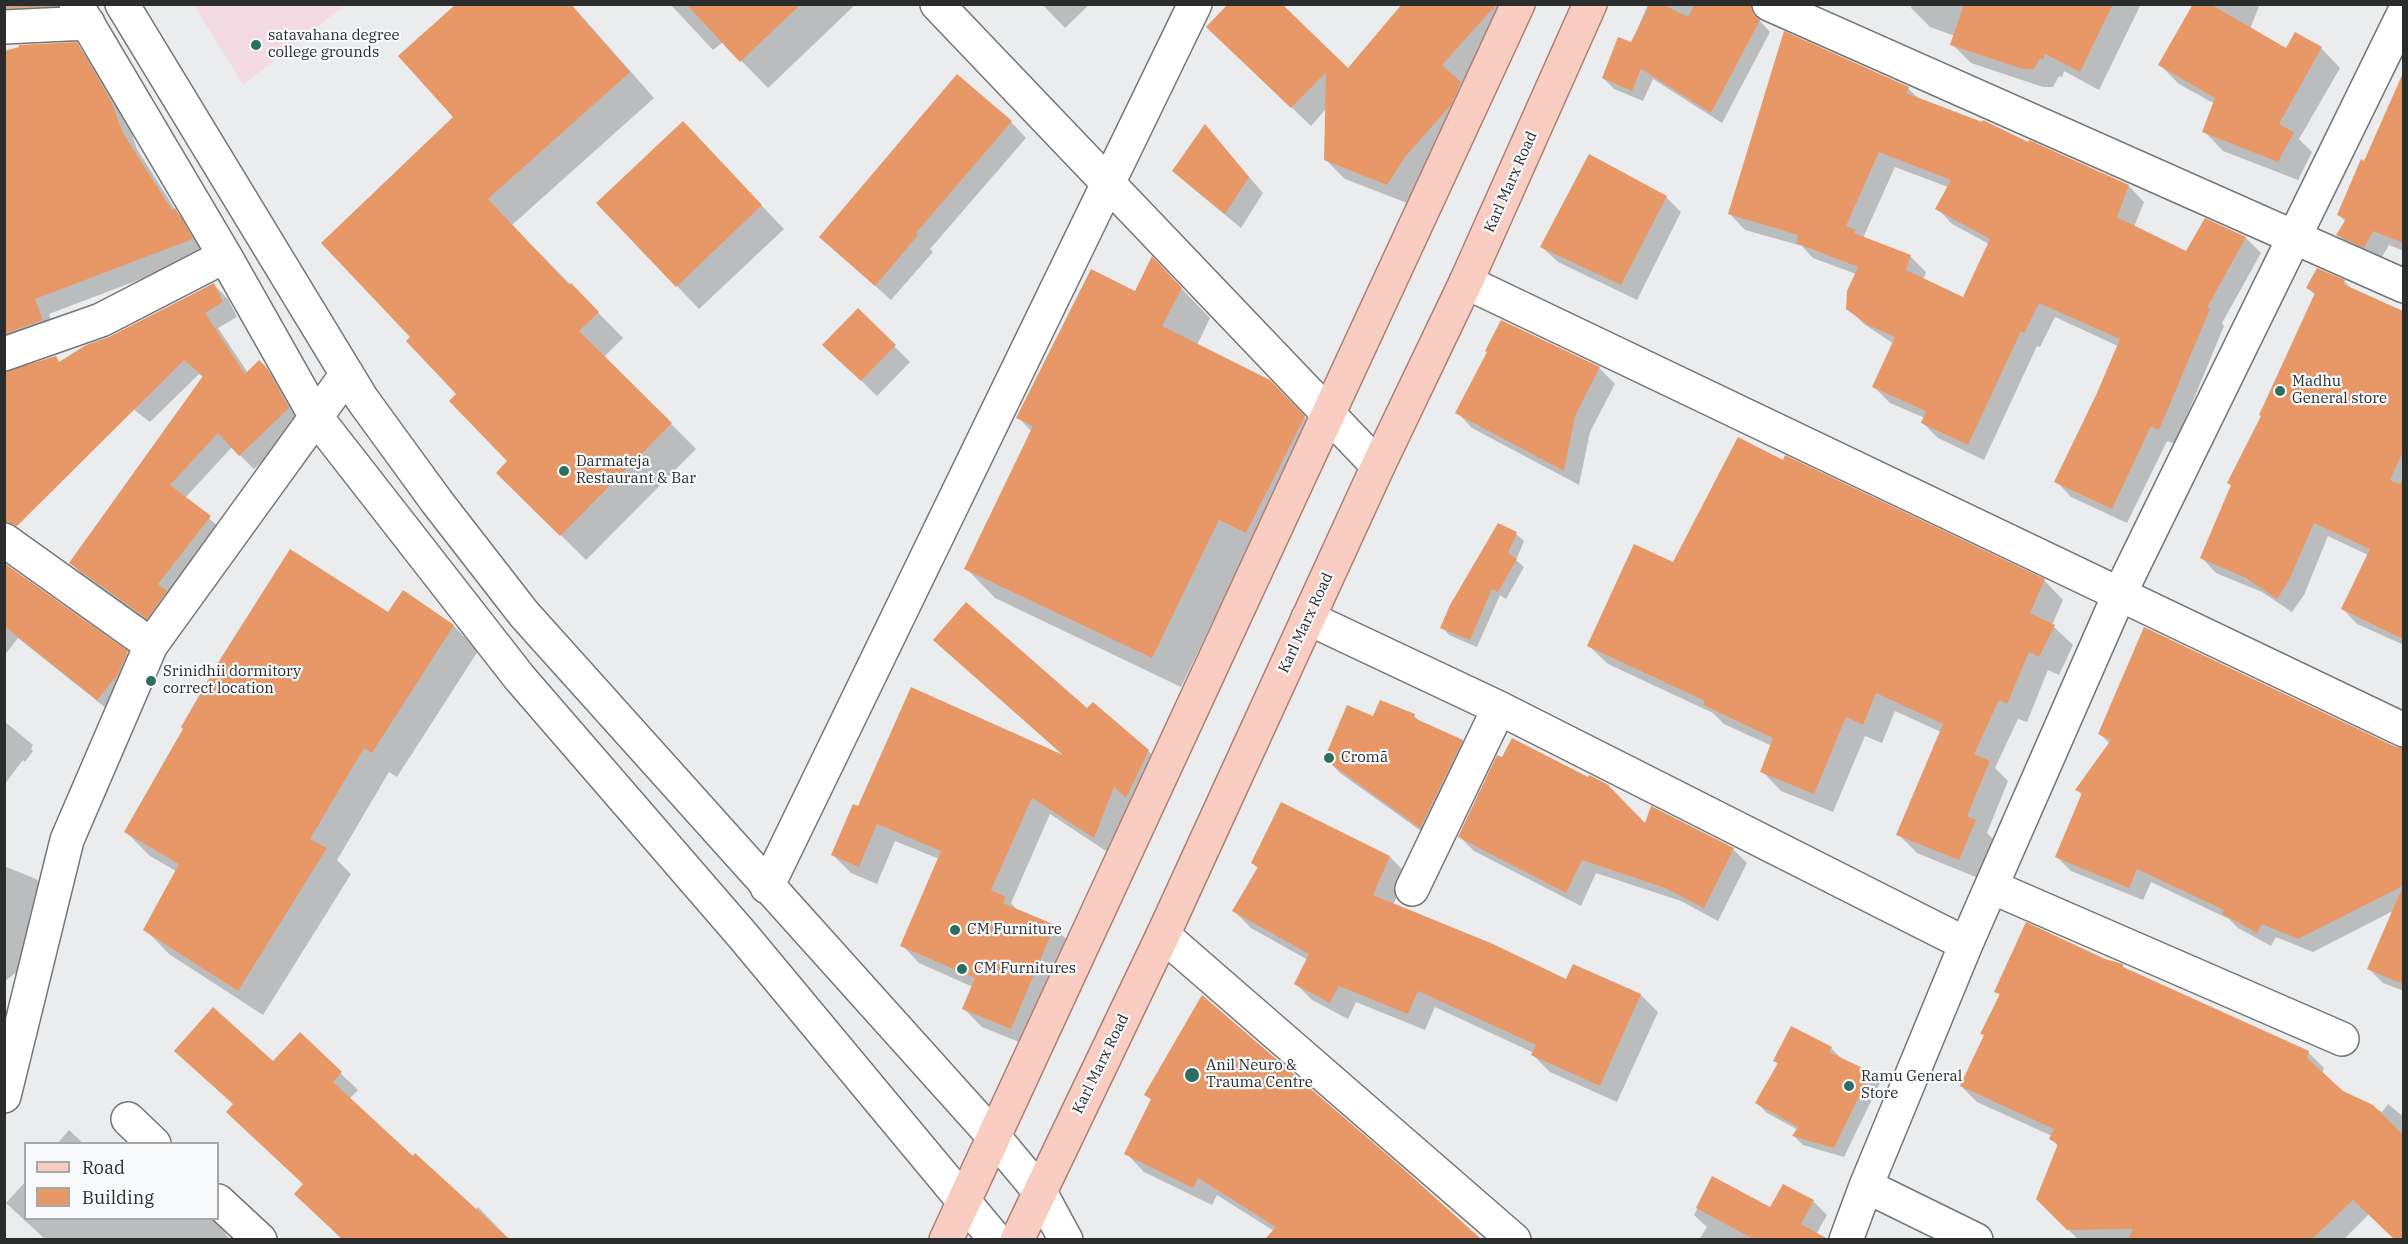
<!DOCTYPE html>
<html>
<head>
<meta charset="utf-8">
<style>
  body { margin:0 }
  #map { position:relative; width:2408px; height:1244px; overflow:hidden; background:#eaecee; font-family:"IBM Plex Serif",serif }
  canvas { display:block }
  .frame { position:absolute; inset:0; border:6px solid #2b2c2c; pointer-events:none }
  .legend { position:absolute; left:24px; top:1142px; width:195px; height:78px; box-sizing:border-box; background:#f8f9fb; border:2px solid #a6a7a8; margin:0; padding:8px 10px; list-style:none; font-size:18px; color:#2b2c2c }
  .legend li { display:flex; align-items:center; gap:12px; height:30px }
  .legend b { width:30px; border:2px solid #a6a7a8 }
</style>
</head>
<body>
<div id="map">
<canvas width="2408" height="1244"></canvas>
<div class="frame"></div>
<ul class="legend">
<li><b style="height:8px;background:#f9cdc1"></b>Road</li>
<li><b style="height:16px;background:#e89867"></b>Building</li>
</ul>
</div>
<script>
const g = document.querySelector('canvas').getContext('2d');
g.lineJoin = 'round';
function fillPath(path, color) {
  g.fillStyle = color;
  g.fill(path, 'evenodd');
}
function toPath(rows) {
  const path = new Path2D();
  for (const r of rows) {
    path.moveTo(r[0], r[1]);
    for (let i = 2; i < r.length; i += 2) path.lineTo(r[i], r[i + 1]);
  }
  return path;
}
function stroke(path, color, width, dash) {
  g.strokeStyle = color;
  g.lineWidth = width;
  g.lineCap = dash ? 'butt' : 'round';
  g.setLineDash(dash || []);
  g.stroke(path);
}
function write(font, color, halo, rows, align = 'center') {
  g.font = font + ' "IBM Plex Serif",serif';
  g.lineWidth = 4.5;
  g.setLineDash([]);
  g.textBaseline = 'middle';
  g.strokeStyle = halo;
  g.fillStyle = color;
  for (const [text, x, y, turn = 0] of rows) {
    g.save();
    g.translate(x, y);
    g.rotate((+turn || 0) * Math.PI / 180);
    g.textAlign = isNaN(turn) ? turn : align;
    if (halo) g.strokeText(text, 0, 0);
    g.fillText(text, 0, 0);
    g.restore();
  }
}
const education = toPath([
  [194,5,345,5,243,85]
]);
const shadow = toPath([
  [4,4,61,4,68,18,18,21,4,8],
  [458,4,571,4,654,98,512,225,623,338,604,357,696,449,586,560,498,473,509,461,412,337,455,117],
  [670,4,856,4,768,88,723,42,713,50],
  [1042,4,1090,4,1065,28],
  [1404,4,1508,4,1514,28,1461,84,1480,102,1424,176,1407,203,1345,179,1326,160,1326,109,1311,126,1227,46,1348,70],
  [1648,4,1740,4,1750,10,1770,32,1722,123,1653,79,1643,101,1614,89,1603,78,1631,44],
  [1912,4,2141,4,2099,90,2064,71,2062,77,2059,76,2053,87,2043,87,1971,63,1952,44,1955,36,1930,27,1911,8],
  [2194,4,2260,4,2250,29,2286,50,2321,48,2340,68,2299,139,2312,152,2298,180,2223,151,2204,131,2215,104,2179,84,2160,65],
  [74,44,90,59,126,117,137,149,178,214,190,225,207,254,49,314,57,336,4,358,4,53],
  [1908,88,1920,100,2129,186,2144,202,2134,227,2187,253,2205,220,2246,238,2261,253,2222,323,2224,326,2175,444,2167,441,2127,523,2071,497,2056,481,2099,393,2118,346,2055,317,2040,347,2037,346,1984,460,1938,438,1923,423,1925,418,1890,403,1874,387,1894,344,1864,324,1848,308,1856,274,1813,258,1802,246,1745,230,1730,214],
  [1895,167,1948,187,1937,208,1952,224,1989,244,1964,299,1923,280,1926,272,1911,257,1863,238],
  [2393,99,2404,104,2404,251,2389,245,2379,262,2354,251,2338,235,2346,222,2339,215],
  [1011,122,1026,138,930,249,933,252,891,300,821,237],
  [1205,126,1263,193,1241,228,1190,186,1174,171],
  [705,146,784,229,699,309,677,286],
  [1666,197,1681,212,1637,300,1558,262,1542,247],
  [2344,281,2352,289,2404,313,2404,645,2357,624,2343,609,2368,555,2328,536,2304,595,2292,612,2262,592,2216,573,2202,558,2232,486,2228,483,2262,417,2315,295,2308,288],
  [214,285,228,299,237,317,218,328,248,373,259,362,281,384,303,423,254,469,232,447,185,498,224,531,162,632,85,577,71,563,204,378,199,374,150,422,83,371,110,338],
  [1181,288,1210,318,1197,345,1299,411,1333,447,1275,561,1248,548,1181,687,995,598,966,568,1032,432,1018,417,1135,293],
  [858,310,910,362,877,396,840,360],
  [1489,353,1599,368,1615,384,1590,432,1579,485,1472,428,1457,412],
  [1783,462,2044,580,2063,600,2052,625,2073,645,2059,675,2048,670,2027,722,2018,719,1995,768,2008,781,1987,833,1994,840,1978,878,1917,853,1898,834,1941,732,1895,711,1882,743,1865,736,1833,812,1781,791,1762,771,1772,746,1724,724,1713,713,1608,664,1588,645],
  [1499,525,1516,534,1524,541,1516,560,1524,567,1506,599,1500,595,1477,647,1449,635,1442,627],
  [4,565,127,653,141,667,112,713,18,638,4,656],
  [403,592,454,626,478,651,397,777,389,772,337,860,351,874,263,1015,169,954,145,929,176,871,150,856,126,832,389,614],
  [935,640,1087,711,1148,751,1166,769,1112,855,1050,814,1011,903,1019,912,1054,927,1072,945,1029,1046,982,1027,964,1009,973,987,919,963,902,945,939,859,895,841,877,884,851,873,833,855,858,808,1065,757],
  [1414,716,1423,724,1462,741,1476,755,1435,841,1340,773,1326,758,1374,718],
  [4,721,33,745,31,749,33,751,25,762,23,760,4,785],
  [2100,734,2404,750,2404,991,2383,983,2369,969,2393,911,2313,952,2276,937,2271,946,2238,928,2229,919,2151,882,2143,900,2071,871,2057,857,2083,796,2077,790,2110,744],
  [1282,804,1390,857,1407,874,1393,905,1567,981,1574,966,1641,995,1658,1012,1617,1102,1550,1072,1533,1055,1534,1053,1435,1007,1425,1030,1356,1002,1348,1019,1312,1000,1296,984,1308,960,1251,928,1234,911,1258,869,1253,863],
  [1645,825,1733,849,1747,863,1718,921,1681,901,1596,873,1581,906,1474,851,1460,837],
  [4,866,36,879,51,894,18,971,4,982],
  [2104,960,2122,966,2127,970,2309,1053,2324,1068,2322,1074,2342,1092,2382,1112,2388,1104,2404,1117,2404,1240,2396,1240,2369,1214,2343,1240,2079,1240,2037,1199,2059,1147,2051,1139,2052,1136,1977,1102,1961,1086,1985,1036,1982,1033,2001,996,1996,991],
  [300,1035,358,1090,349,1099,413,1158,475,1210,478,1207,510,1240,343,1240,313,1210,273,1063],
  [1831,1048,1841,1058,1870,1074,1880,1083,1844,1157,1803,1145,1794,1136,1798,1130,1767,1113,1757,1103,1779,1065,1775,1061],
  [1145,1094,1398,1166,1479,1239,1480,1238,1483,1240,1267,1240,1274,1231,1217,1195,1212,1205,1144,1172,1126,1153,1152,1101],
  [69,1130,84,1144,57,1144],
  [1713,1178,1771,1209,1813,1201,1827,1215,1813,1240,1699,1240,1707,1227,1694,1215],
  [26,1181,26,1218,215,1218,230,1240,46,1240,6,1203]
]);
const building = toPath([
  [4,4,57,4,58,6,4,8],
  [456,4,570,4,630,72,488,199,569,285,571,283,599,312,579,331,672,423,560,536,496,473,507,461,449,401,456,394,406,341,410,337,321,243,453,117,398,56],
  [686,4,801,4,740,62],
  [1228,4,1282,4,1348,68,1402,4,1497,4,1442,65,1461,82,1451,105,1405,157,1387,185,1324,160,1326,72,1291,108,1206,27],
  [1650,4,1662,4,1688,17,1695,4,1751,4,1754,15,1760,20,1711,113,1641,69,1632,91,1602,78,1618,37,1631,42],
  [1964,4,2113,4,2080,72,2045,54,2043,59,2040,58,2034,69,2023,69,1950,45],
  [2193,4,2210,4,2286,48,2295,32,2322,47,2279,124,2294,132,2278,162,2202,132,2215,98,2158,65],
  [1784,31,1909,87,1906,93,1982,122,1983,120,2028,142,2029,140,2129,185,2117,217,2186,251,2205,218,2246,237,2207,308,2210,309,2159,430,2151,426,2112,509,2054,482,2097,393,2120,339,2039,303,2024,333,2021,331,1968,445,1921,423,1926,411,1872,387,1895,337,1868,325,1846,309,1847,291,1858,267,1796,243,1798,235,1728,214],
  [1879,152,1951,180,1935,209,1990,239,1963,297,1906,270,1911,255,1854,233,1856,230,1846,226],
  [77,42,111,101,123,133,172,210,175,208,193,239,35,299,43,320,4,334,4,51,19,47,19,45],
  [2403,73,2403,243,2373,231,2364,248,2336,235,2346,219,2337,215,2361,159,2364,161],
  [957,74,1012,121,916,233,918,235,875,286,819,237],
  [683,121,762,205,676,287,596,203],
  [1205,124,1249,177,1225,214,1172,171],
  [1589,154,1667,196,1621,285,1540,247],
  [1152,256,1182,288,1162,326,1270,380,1305,416,1246,533,1219,520,1152,658,964,569,1033,426,1016,418,1091,269,1135,291],
  [2317,268,2345,280,2343,284,2403,311,2403,452,2390,480,2400,484,2403,478,2403,639,2341,609,2370,549,2314,523,2289,580,2277,599,2246,578,2200,558,2231,485,2227,483,2261,416,2259,415,2315,293,2306,288],
  [214,283,223,302,205,313,245,374,259,360,267,368,289,408,239,456,218,433,170,485,211,516,158,584,167,591,147,619,69,563,203,376,184,360,17,526,4,521,4,372,56,356,59,362,86,345,109,337],
  [858,308,896,345,861,381,822,345],
  [1501,320,1600,367,1575,416,1564,471,1455,413,1487,352,1485,351],
  [1738,437,1783,460,1785,455,2045,579,2030,613,2055,625,2039,657,2029,652,2007,704,1999,700,1974,754,1990,761,1967,816,1976,820,1959,860,1896,835,1943,724,1876,693,1863,725,1846,717,1814,794,1760,772,1773,738,1703,705,1705,701,1587,646,1634,544,1673,562],
  [1498,523,1517,532,1508,553,1517,559,1498,592,1492,589,1470,640,1440,628,1450,605],
  [290,549,388,612,403,590,454,625,372,753,364,748,310,839,327,848,238,991,143,930,179,864,124,832,183,729,181,727,221,658],
  [4,563,128,651,118,674,97,700,4,626],
  [966,602,1087,708,1093,702,1149,750,1126,798,1114,787,1094,838,1032,798,991,890,1006,897,1003,903,1055,925,1011,1029,962,1009,975,978,900,946,941,851,877,824,859,867,831,855,853,804,858,806,911,687,1063,755,933,640],
  [2144,627,2396,747,2403,748,2403,984,2367,969,2403,886,2298,939,2262,924,2257,933,2222,914,2224,910,2137,869,2129,888,2055,857,2082,793,2075,790,2111,740,2098,734],
  [1380,700,1415,714,1414,718,1463,740,1420,828,1324,759,1347,705,1373,716],
  [1512,738,1588,777,1589,775,1607,784,1645,823,1651,806,1734,848,1704,908,1665,888,1582,860,1566,893,1458,837,1497,755,1502,757],
  [1281,802,1390,856,1373,895,1493,944,1566,979,1573,964,1641,994,1600,1086,1531,1055,1536,1045,1418,991,1408,1014,1339,986,1330,1003,1294,984,1309,954,1232,911,1258,867,1251,863],
  [2026,922,2105,959,2123,964,2123,967,2309,1051,2307,1058,2343,1091,2373,1105,2403,1135,2403,1239,2394,1239,2353,1200,2312,1239,2128,1239,2133,1229,2067,1230,2036,1199,2058,1144,2049,1139,2054,1129,1960,1086,1984,1035,1980,1034,2000,994,1994,992],
  [1202,995,1399,1165,1481,1239,1265,1239,1276,1227,1198,1178,1193,1188,1124,1154,1151,1099,1144,1095],
  [213,1007,273,1061,300,1032,342,1072,333,1082,413,1156,415,1153,509,1239,342,1239,294,1194,303,1184,226,1112,233,1104,174,1051],
  [1791,1026,1832,1047,1829,1052,1871,1072,1834,1148,1792,1136,1798,1127,1755,1103,1778,1063,1773,1061],
  [1712,1176,1770,1207,1783,1184,1814,1200,1801,1224,1828,1239,1753,1239,1696,1208]
]);
const minor = toPath([
  [76,4,225,256,316,417,519,677,744,937,996,1240],
  [122,4,362,399,437,502,524,614,994,1137,1040,1192,1066,1240],
  [937,4,1378,466],
  [1769,4,2404,286],
  [4,27,88,23],
  [1466,282,2404,730],
  [4,354,101,320,225,256],
  [4,540,151,645],
  [1308,618,1499,708,1966,944],
  [767,887,1195,4],
  [1992,887,2342,1039],
  [1412,889,1499,708],
  [1163,935,1514,1240],
  [4,1096,67,840,151,645,347,374],
  [128,1119,154,1144],
  [1866,1186,1976,1240],
  [218,1201,260,1240],
  [1846,1240,1866,1186,1966,944,2119,595,2404,13]
]);
const major = toPath([
  [946,1240,1518,4],
  [1017,1240,1163,935,1378,466,1466,282,1590,4]
]);
const markers = [
  [256,45,6,"#2b6f61"],
  [2280,391,6,"#2b6f61"],
  [564,471,6,"#2b6f61"],
  [151,681,6,"#2b6f61"],
  [1329,758,6,"#2b6f61"],
  [955,930,6,"#2b6f61"],
  [962,969,6,"#2b6f61"],
  [1192,1075,8,"#2b6f61"],
  [1849,1086,6,"#2b6f61"]
];
const poiNames = [
  ["satavahana degree",268,36],
  ["college grounds",268,53],
  ["Madhu",2292,382],
  ["General store",2292,399],
  ["Darmateja",576,462],
  ["Restaurant & Bar",576,479],
  ["Srinidhii dormitory",163,672],
  ["correct location",163,689],
  ["Cromā",1341,758],
  ["CM Furniture",967,930],
  ["CM Furnitures",974,969],
  ["Anil Neuro &",1206,1066],
  ["Trauma Centre",1206,1083],
  ["Ramu General",1861,1077],
  ["Store",1861,1094]
];
const streetNames = [
  ["Karl Marx Road",1511,182,-66],
  ["Karl Marx Road",1306,623,-65],
  ["Karl Marx Road",1101,1064,-64]
];
fillPath(education, '#f4dae2');
fillPath(shadow, '#0003');
fillPath(building, '#e89867');
stroke(minor, '#747577', 36);
stroke(major, '#ae7f72', 36);
stroke(minor, '#fff', 33);
stroke(major, '#f9cdc1', 33);
for (const [x, y, r, color] of markers) {
  const dot = new Path2D();
  dot.arc(x, y, r, 0, 2 * Math.PI);
  g.fillStyle = color;
  g.fill(dot);
  stroke(dot, '#f8f9fb', 2);
}
write('15px', '#2b2c2c', '#f8f9fb', poiNames, 'left');
write('15px', '#2b2c2c', '#f8f9fb', streetNames);
</script>
</body>
</html>
